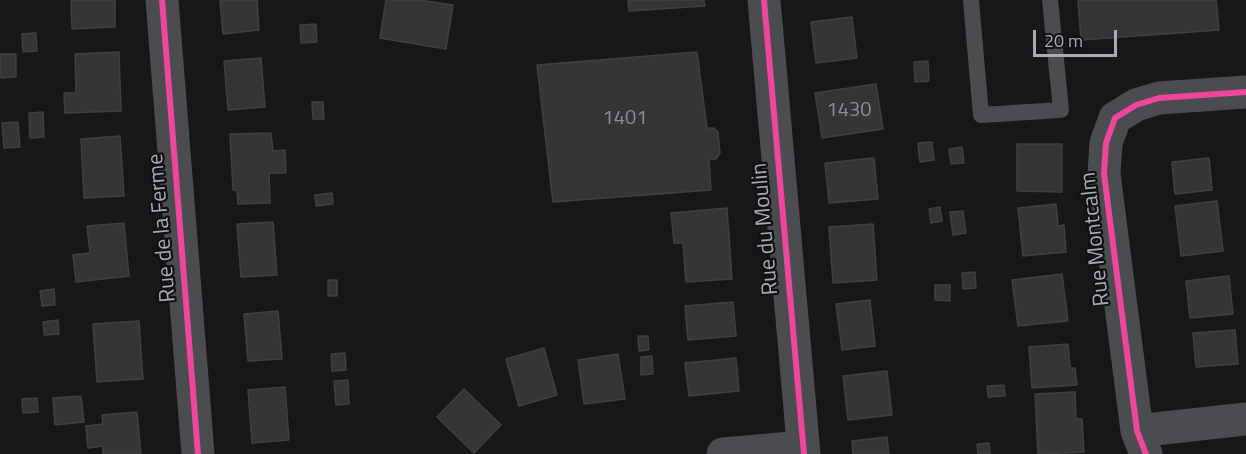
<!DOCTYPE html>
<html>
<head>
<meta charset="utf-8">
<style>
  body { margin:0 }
  #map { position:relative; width:1246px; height:454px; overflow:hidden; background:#171717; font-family:"Titillium Web",sans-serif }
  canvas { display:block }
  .scale { position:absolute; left:1033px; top:30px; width:84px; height:27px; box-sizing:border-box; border:3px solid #a8adb8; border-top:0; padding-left:8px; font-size:18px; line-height:21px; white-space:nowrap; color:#a8adb8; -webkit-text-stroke:4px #111113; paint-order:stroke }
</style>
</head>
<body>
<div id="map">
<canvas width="1246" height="454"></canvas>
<div class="scale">20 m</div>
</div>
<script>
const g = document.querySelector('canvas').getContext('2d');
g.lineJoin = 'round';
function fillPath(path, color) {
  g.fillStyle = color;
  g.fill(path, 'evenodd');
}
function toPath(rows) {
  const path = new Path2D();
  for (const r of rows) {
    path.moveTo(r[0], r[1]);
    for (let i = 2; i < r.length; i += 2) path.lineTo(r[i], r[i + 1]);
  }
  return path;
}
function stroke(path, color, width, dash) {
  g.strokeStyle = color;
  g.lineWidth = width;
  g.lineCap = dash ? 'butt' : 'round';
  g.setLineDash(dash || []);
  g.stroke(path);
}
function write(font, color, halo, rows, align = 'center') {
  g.font = font + ' "Titillium Web",sans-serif';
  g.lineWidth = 4.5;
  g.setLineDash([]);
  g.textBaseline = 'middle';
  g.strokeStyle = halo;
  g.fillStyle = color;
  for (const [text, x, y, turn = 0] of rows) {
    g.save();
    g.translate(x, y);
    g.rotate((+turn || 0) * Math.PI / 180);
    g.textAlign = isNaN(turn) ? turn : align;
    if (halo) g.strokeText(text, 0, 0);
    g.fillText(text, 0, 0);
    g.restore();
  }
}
const building = toPath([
  [71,0,115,0,115,27,72,29,71,0],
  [220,0,257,0,259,30,223,34,220,0],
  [386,0,419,0,453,5,446,49,380,38,386,0],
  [628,0,704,0,705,6,629,11,628,0],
  [1078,0,1216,0,1219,30,1081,40,1078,0],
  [852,17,857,58,816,63,811,22,852,17],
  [316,24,317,42,301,43,300,25,316,24],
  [36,33,37,51,23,52,22,34,36,33],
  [119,52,121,111,65,113,64,93,76,93,75,54,119,52],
  [697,52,707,128,714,128,718,133,720,153,716,159,709,159,711,190,553,202,537,65,697,52],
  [0,54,16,54,16,77,1,78,0,54],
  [261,58,265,107,228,110,224,61,261,58],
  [928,61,929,81,915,82,914,62,928,61],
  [876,84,883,129,822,138,815,93,876,84],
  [312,102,323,102,324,119,313,119,312,102],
  [43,112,44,137,30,138,29,113,43,112],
  [18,122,20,147,4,148,2,123,18,122],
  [271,133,273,151,285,150,286,173,269,173,270,203,238,204,237,190,233,190,230,134,271,133],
  [120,136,124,196,84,198,81,139,120,136],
  [932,142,934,160,920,162,918,143,932,142],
  [1017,144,1062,144,1062,192,1017,191,1017,144],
  [962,147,964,163,951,164,949,149,962,147],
  [874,158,878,199,829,203,825,163,874,158],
  [1209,158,1212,190,1175,194,1172,162,1209,158],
  [332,193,333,204,316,206,315,195,332,193],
  [1217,201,1223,251,1181,256,1175,206,1217,201],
  [1056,204,1058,226,1064,225,1066,252,1023,256,1018,208,1056,204],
  [940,207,942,221,931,223,929,209,940,207],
  [727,208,732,279,686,282,683,243,674,243,671,213,727,208],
  [963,211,966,233,953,235,950,212,963,211],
  [273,222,277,275,241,277,237,224,273,222],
  [124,223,129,276,76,282,73,255,90,253,87,226,124,223],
  [873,224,877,280,833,283,829,227,873,224],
  [975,272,976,288,963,289,962,273,975,272],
  [1062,274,1068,321,1018,326,1012,280,1062,274],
  [1229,276,1233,314,1190,318,1186,281,1229,276],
  [328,280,337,280,337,296,328,296,328,280],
  [935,285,950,285,950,301,935,300,935,285],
  [54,289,55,305,42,306,40,291,54,289],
  [870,300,875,346,842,350,836,304,870,300],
  [733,302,736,336,688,340,685,306,733,302],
  [278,311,282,359,248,361,244,314,278,311],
  [58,320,59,334,44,335,43,322,58,320],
  [139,321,143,379,97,382,93,324,139,321],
  [1235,330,1238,364,1196,367,1193,333,1235,330],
  [638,336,648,336,649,350,639,351,638,336],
  [1068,344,1070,368,1075,368,1077,385,1032,388,1029,347,1068,344],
  [544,348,557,395,519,406,506,359,544,348],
  [345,353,346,370,332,371,331,354,345,353],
  [618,354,625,399,584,404,578,360,618,354],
  [652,356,653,374,641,375,641,357,652,356],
  [736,358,739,391,689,396,685,363,736,358],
  [887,371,892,415,848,420,843,376,887,371],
  [348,380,349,404,336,405,334,381,348,380],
  [1004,385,1005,396,988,397,987,386,1004,385],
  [285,387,289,440,252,443,248,390,285,387],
  [464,389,501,425,474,453,437,417,464,389],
  [1075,392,1076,419,1082,419,1084,452,1038,454,1035,394,1075,392],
  [81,396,84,422,55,425,53,398,81,396],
  [37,398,38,412,23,413,22,399,37,398],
  [137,412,141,454,103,454,103,446,88,448,86,426,103,424,102,415,137,412],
  [887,437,889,454,853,454,852,441,887,437],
  [989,443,990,454,978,454,977,444,989,443]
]);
const lane = toPath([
  [971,0,981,115,1061,110,1050,0]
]);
const street = toPath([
  [162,0,198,454],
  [764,0,804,454],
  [1137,431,1246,419],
  [723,454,803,447],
  [1146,454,1137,431,1104,174,1106,143,1115,118,1136,105,1159,98,1246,92]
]);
const cycleway = toPath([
  [162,0,198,454],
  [764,0,804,454],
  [1146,454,1137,431,1104,174,1106,143,1115,118,1136,105,1159,98,1246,92]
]);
const numberNames = [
  ["1430",849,111],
  ["1401",625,119]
];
const streetNames = [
  ["Rue de la Ferme",163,228,-95],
  ["Rue du Moulin",766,229,-95],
  ["Rue Montcalm",1096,239,-96]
];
fillPath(building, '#353536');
stroke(building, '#3f4043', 1.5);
stroke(lane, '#4b4c50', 16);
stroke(street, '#4b4c50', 33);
stroke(cycleway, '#ed469a', 6);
write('20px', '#8b8f98', null, numberNames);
write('22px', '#a8adb8', '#111113', streetNames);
</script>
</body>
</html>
